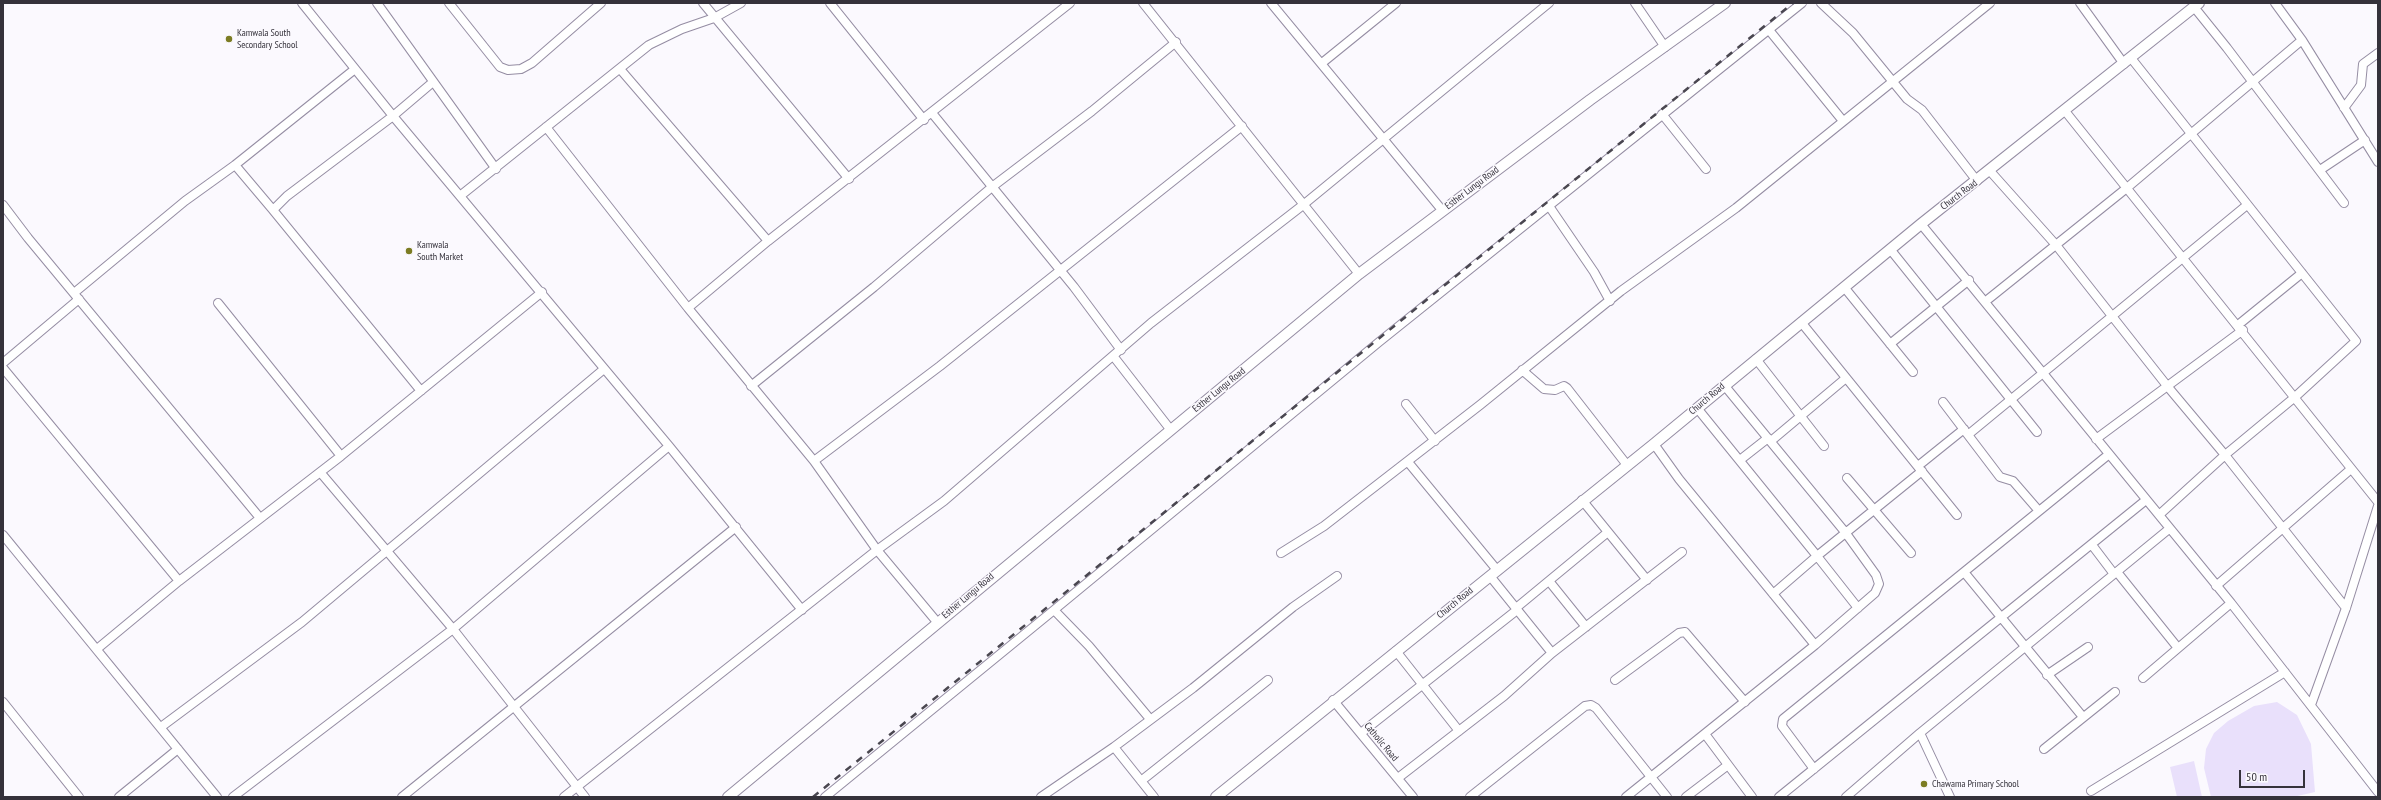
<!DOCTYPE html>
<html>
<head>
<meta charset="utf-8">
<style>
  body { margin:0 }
  #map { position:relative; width:2381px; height:800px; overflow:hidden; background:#fbf9fe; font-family:"PT Sans Narrow",sans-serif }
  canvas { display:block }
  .frame { position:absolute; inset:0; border:4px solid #35323b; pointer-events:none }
  .scale { position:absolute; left:2239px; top:770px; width:66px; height:18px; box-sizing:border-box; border:2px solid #35323b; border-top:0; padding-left:5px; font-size:12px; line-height:14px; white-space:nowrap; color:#35323b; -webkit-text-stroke:3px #fbf9fe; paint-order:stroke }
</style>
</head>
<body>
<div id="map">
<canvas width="2381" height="800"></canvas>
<div class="frame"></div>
<div class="scale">50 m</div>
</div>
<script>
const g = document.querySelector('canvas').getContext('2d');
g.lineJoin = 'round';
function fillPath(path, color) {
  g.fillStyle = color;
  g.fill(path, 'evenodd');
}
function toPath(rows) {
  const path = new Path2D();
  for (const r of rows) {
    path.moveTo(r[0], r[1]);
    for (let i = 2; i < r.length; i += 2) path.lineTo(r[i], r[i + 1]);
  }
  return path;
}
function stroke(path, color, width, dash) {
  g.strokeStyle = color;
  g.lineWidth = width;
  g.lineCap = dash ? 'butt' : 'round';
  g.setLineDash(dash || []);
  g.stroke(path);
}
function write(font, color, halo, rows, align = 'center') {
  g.font = font + ' "PT Sans Narrow",sans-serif';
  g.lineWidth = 3;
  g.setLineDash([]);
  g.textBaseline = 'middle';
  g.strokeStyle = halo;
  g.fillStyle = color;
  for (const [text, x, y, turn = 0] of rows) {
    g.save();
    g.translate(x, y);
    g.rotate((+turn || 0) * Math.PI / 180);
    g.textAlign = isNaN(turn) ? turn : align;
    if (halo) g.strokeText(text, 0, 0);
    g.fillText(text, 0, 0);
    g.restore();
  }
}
const green = toPath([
  [2277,702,2297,715,2311,744,2315,792,2293,797,2211,797,2204,768,2206,749,2214,733,2228,721,2254,706],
  [2194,761,2202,797,2177,797,2170,767]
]);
const minor = toPath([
  [302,3,393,116,669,446,802,610],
  [377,3,496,169],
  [449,3,500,67,508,70,521,69,532,63,601,3],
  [703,3,849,179],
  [830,3,924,120],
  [1143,3,1359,274],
  [1271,3,1442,210],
  [1635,3,1665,47],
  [1821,3,1853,33,1907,99,1922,110,1977,181],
  [2080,3,2124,64],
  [2275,3,2302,40,2378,162],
  [2194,7,2227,48,2344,203],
  [1769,30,1843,121],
  [2131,58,2356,341,2295,397,2225,455,2159,515],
  [1322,63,1396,3],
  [620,69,768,241],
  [2344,108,2361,85,2363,64,2378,53],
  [2065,111,2378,502],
  [932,113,1074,287,1121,350],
  [1662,114,1706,169],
  [546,127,688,308,814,461,877,550,937,622],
  [235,165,355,69],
  [2320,170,2365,140],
  [1990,171,2056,245,2168,387,2225,455,2346,608],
  [460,196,649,45,682,29,714,18,741,3],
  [3,205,28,238,260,518],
  [1549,206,1594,272,1610,301],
  [1921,224,2231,603,2378,792],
  [1890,249,2037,432],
  [1844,287,1913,372],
  [74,293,185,201,235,165,273,210],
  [1986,301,2128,187,2302,40],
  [218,303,341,456],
  [688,308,768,241,1070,3],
  [1801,322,1957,515],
  [2238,325,2302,273],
  [1890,344,1969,280],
  [1114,357,1170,429],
  [1756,359,1824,446],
  [3,363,79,299],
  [3,368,179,581],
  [1522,370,1544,389,1555,390,1564,386,1567,388,1627,465],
  [751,386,874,287,992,187,1092,111,1176,42],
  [421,391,273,210,287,196,393,116,433,82],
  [1943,402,2000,477,2013,481,2039,511],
  [1406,404,1435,441],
  [1697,408,1817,556,1922,471],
  [1969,434,2247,205],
  [2096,439,2243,330],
  [1771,441,1846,378],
  [1654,444,1679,479,1815,645],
  [1740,460,1768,438],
  [814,461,940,366,1242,126],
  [1408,462,1497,570],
  [1918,466,1964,429],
  [320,472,453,629,585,797],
  [1847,478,1911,553],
  [1582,500,1647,580],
  [3,535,217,797],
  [2092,545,2114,574],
  [1281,553,1324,526,1480,405,1621,291,1736,208,1990,3],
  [1964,572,2083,717],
  [2117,572,2178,648],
  [1549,581,1586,627],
  [2216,586,2351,469],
  [1773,594,1817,556,1858,608],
  [1516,608,1608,532],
  [97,649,179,581,341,456,542,292],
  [1396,651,1459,731],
  [1552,653,1682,552],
  [2047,675,2088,647],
  [2143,678,2231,603],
  [1615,680,1679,633,1685,632,1745,702],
  [1333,700,1413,797],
  [3,702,79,797],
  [2311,705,2346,608,2378,506],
  [1150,719,1089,646,1054,610,1379,342,1802,3],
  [161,727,302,622,604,369],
  [1361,733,1517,610],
  [1920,733,1950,797],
  [1705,734,1752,797],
  [1114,747,1154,797],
  [2044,749,2115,692],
  [1814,769,1782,726,1783,719,2108,455],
  [1398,778,1504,696,1552,653,1490,576],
  [1141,781,1268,680],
  [2091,791,2285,672],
  [119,797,178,749],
  [233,797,453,629,669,446],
  [402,797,736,527],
  [564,797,877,550,944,501,1151,323,1303,205,1549,3],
  [825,797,1054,610],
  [1041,797,1114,747,1193,688,1293,607,1337,576],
  [1470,797,1585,706,1591,705,1596,708,1667,797],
  [1626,797,1815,645,1875,593,1879,584,1876,575,1845,532,1724,385],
  [1686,797,1728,765],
  [1779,797,2146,500],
  [1846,797,1920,733,2169,529]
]);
const tertiary = toPath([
  [728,797,1359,274,1590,100,1725,3],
  [1216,797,1654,444,1921,224,2199,3]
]);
const rail = toPath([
  [813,797,1793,3]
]);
const markers = [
  [229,39,4,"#7c7c23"],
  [409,251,4,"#7c7c23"],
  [1924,784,4,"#7c7c23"]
];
const poiNames = [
  ["Kamwala South",237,33],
  ["Secondary School",237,45],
  ["Kamwala",417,245],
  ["South Market",417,257],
  ["Chawama Primary School",1932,784]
];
const streetNames = [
  ["Esther Lungu Road",1472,188,-37],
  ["Church Road",1959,195,-37],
  ["Esther Lungu Road",1219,390,-39],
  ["Church Road",1707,399,-40],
  ["Esther Lungu Road",968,596,-40],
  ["Church Road",1455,603,-39],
  ["Catholic Road",1381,742,50]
];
fillPath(green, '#e9e0fb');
stroke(minor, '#958da3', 10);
stroke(tertiary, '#958da3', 12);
stroke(minor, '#fff', 8);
stroke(tertiary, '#fff', 10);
stroke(rail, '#4a4750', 2.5, [7, 7]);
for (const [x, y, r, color] of markers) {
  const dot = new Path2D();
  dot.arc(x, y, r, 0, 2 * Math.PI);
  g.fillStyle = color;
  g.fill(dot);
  stroke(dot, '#fbf9fe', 1.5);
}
write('10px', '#35323b', '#fbf9fe', poiNames, 'left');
write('10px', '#35323b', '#fbf9fe', streetNames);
</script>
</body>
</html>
